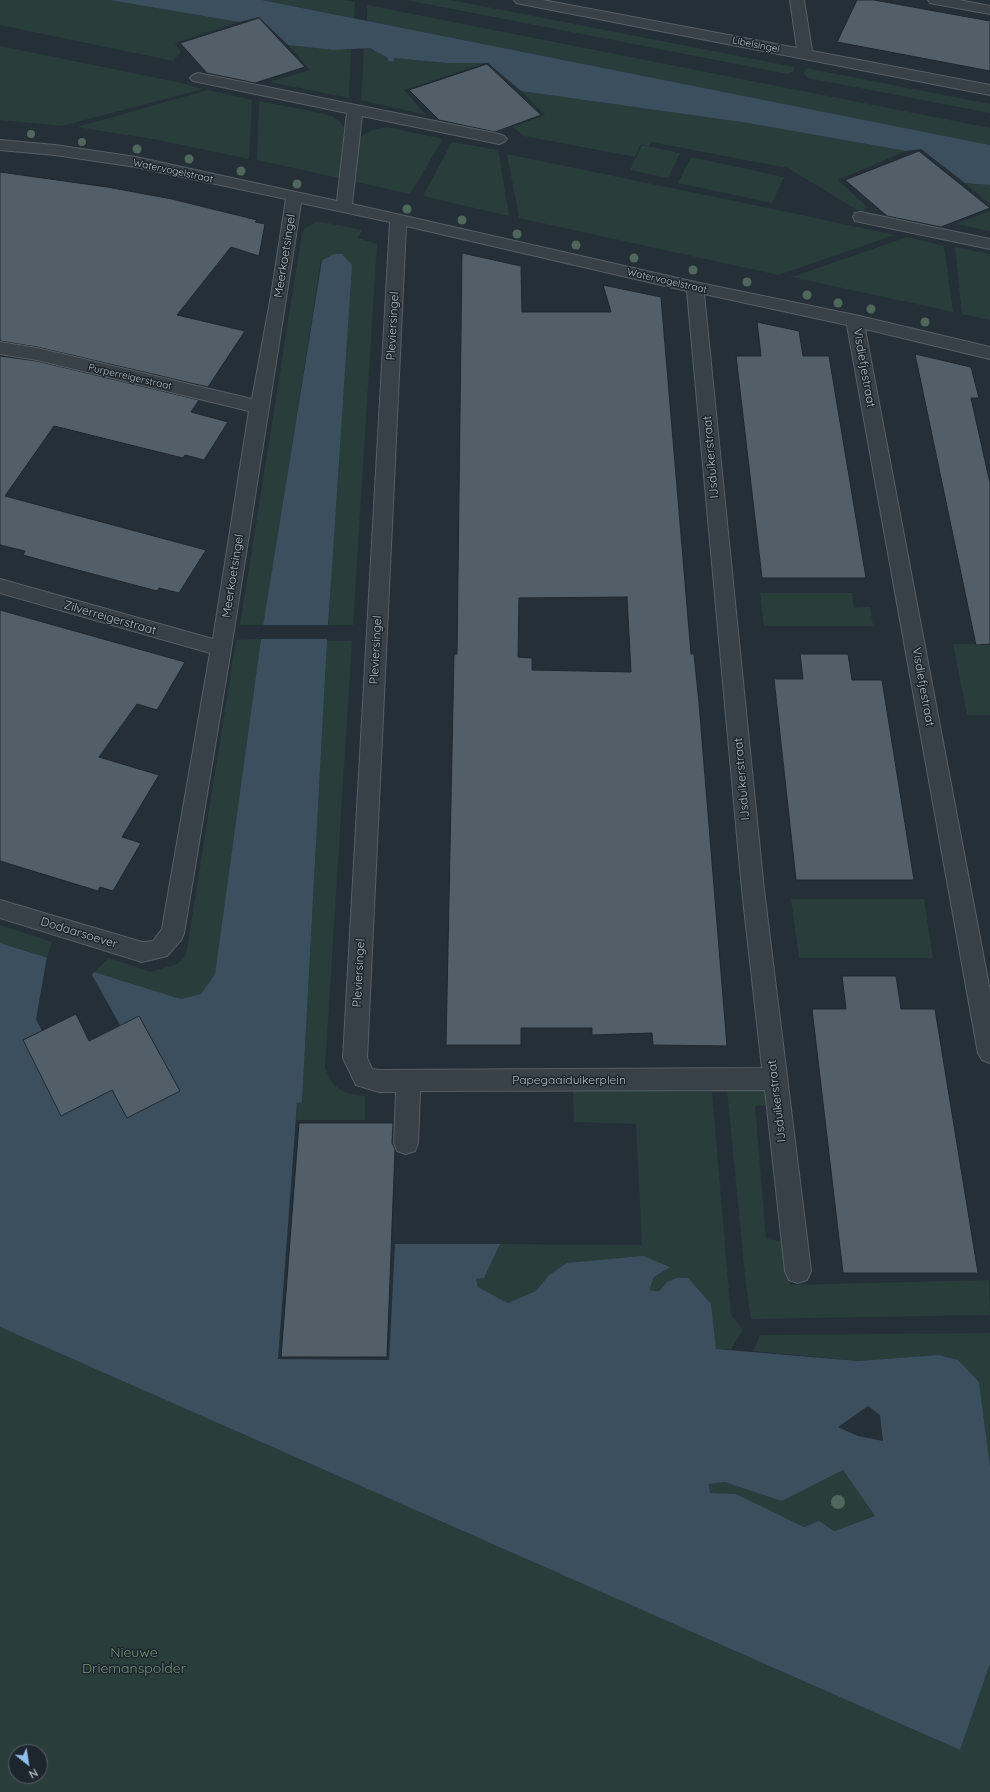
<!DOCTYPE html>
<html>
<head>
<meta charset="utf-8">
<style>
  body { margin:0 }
  #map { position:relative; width:990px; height:1792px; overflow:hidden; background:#252f38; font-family:Quicksand,sans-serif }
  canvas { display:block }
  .north { position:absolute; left:8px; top:1744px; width:40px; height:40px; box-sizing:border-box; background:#1d262d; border:1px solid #596269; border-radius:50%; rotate:150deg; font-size:11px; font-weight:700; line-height:16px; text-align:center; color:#b3bcc4 }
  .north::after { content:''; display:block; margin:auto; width:14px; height:18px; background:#91beeb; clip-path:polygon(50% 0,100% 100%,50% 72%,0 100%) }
</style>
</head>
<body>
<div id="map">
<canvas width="990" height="1792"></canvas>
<div class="north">N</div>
</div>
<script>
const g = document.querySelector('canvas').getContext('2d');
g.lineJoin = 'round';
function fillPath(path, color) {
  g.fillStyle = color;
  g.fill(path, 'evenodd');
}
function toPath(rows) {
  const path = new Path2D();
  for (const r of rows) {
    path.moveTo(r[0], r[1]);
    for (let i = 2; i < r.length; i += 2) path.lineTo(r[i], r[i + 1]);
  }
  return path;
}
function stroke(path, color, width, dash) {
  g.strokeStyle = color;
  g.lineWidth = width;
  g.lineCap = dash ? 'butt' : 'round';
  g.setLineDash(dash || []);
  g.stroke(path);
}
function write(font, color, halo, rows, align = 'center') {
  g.font = font + ' Quicksand,sans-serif';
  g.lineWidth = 3;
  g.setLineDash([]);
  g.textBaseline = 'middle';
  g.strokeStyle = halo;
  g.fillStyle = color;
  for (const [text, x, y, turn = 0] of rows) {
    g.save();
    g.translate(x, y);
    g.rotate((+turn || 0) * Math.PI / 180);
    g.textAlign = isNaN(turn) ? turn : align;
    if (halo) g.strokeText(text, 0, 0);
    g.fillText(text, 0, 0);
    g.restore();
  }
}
const green = toPath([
  [0,0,109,0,239,22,175,43,181,52,173,61,0,25],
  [262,0,342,0,355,2,354,18],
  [406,0,451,0,795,67,793,72,788,74],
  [367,5,990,128,990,145,367,21],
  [288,45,333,50,351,49,349,98,270,82,310,70],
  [0,46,182,83,203,89,62,126,0,120],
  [364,48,370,48,388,58,388,61,394,62,394,58,447,63,484,63,404,90,426,115,361,100],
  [806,68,990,104,990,113,808,78,804,74],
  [208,90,252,100,249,159,158,140,77,127],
  [521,91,748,123,906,151,838,180,866,206,862,213,788,168,651,142,649,146,641,144,635,157,524,136,513,127,545,115],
  [259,101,326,114,334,117,340,122,344,128,339,178,257,160],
  [387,127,443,139,410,194,356,182,359,142,361,137,372,130],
  [452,142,498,150,509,216,423,196],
  [642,145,680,153,668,178,630,170],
  [507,154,773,209,895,235,778,275,519,218],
  [691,157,784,177,772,203,678,183],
  [965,183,990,185,990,205],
  [990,211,990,231,955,224],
  [316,222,322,222,362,230,358,238,377,244,353,625,329,625,342,254,334,254,321,260,264,625,240,625,302,233,305,228],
  [907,237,944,246,953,312,792,277],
  [955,247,990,254,990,320,962,314],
  [760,593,852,593,854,608,870,607,873,626,764,626],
  [261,639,215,974,201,994,181,999,94,972,109,958,150,972,178,964,186,955,236,640],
  [327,641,352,641,325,1068,332,1082,338,1088,346,1093,365,1096,365,1120,296,1120,297,1102,302,1102],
  [953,644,990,644,990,715,967,715],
  [791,899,924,899,933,958,799,958],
  [0,925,52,942,47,957,0,943],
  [727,1089,767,1090,769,1105,755,1106,766,1239,781,1241,790,1285,989,1280,990,1315,751,1319,746,1286],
  [573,1090,712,1092,731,1315,743,1330,731,1349,715,1349,711,1304,667,1283,659,1291,651,1292,650,1288,654,1277,549,1275,536,1291,508,1303,478,1287,476,1279,484,1278,500,1244,642,1245,636,1124,574,1122],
  [0,1327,960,1750,990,1664,990,1792,0,1792],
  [16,1752,40,1752,40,1776,16,1776],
  [990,1333,990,1466,979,1382,938,1355,858,1361,753,1351,760,1335],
  [843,1470,875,1516,834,1531,819,1521,804,1527,736,1494,710,1493,709,1484,725,1482,782,1501]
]);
const water = toPath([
  [109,0,262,0,990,145,990,185,965,183,921,149,906,151,748,123,521,91,488,63,447,63,394,58,394,62,388,61,388,58,370,48,333,50,288,45,259,17,239,22],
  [334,254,342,254,352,265,327,641,302,1102,297,1103,278,1359,389,1360,395,1244,500,1244,484,1278,476,1279,478,1287,508,1303,536,1291,549,1275,567,1263,643,1256,670,1267,654,1277,650,1288,651,1291,659,1291,667,1282,677,1278,688,1278,711,1304,716,1349,858,1361,938,1355,958,1360,979,1382,990,1466,990,1664,960,1750,0,1327,0,943,181,999,201,994,215,974,261,639,322,260],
  [868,1406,880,1415,883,1441,858,1436,838,1427],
  [843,1470,875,1516,834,1531,819,1521,804,1527,736,1494,710,1493,709,1484,725,1482,782,1501]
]);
const pier = toPath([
  [262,625,331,625,329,639,259,639],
  [47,957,94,972,92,975,120,1025,89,1041,76,1014,42,1031,36,1019]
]);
const building = toPath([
  [857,0,874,0,990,21,990,71,837,42,857,0],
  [259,18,305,67,255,83,207,73,180,43,259,18],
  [487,64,541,115,495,132,439,120,409,90,487,64],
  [919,151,990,208,941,227,887,216,845,180,919,151],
  [0,172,107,187,172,199,257,220,255,222,265,224,259,256,231,247,177,315,245,331,208,387,37,347,0,341,0,172],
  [462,253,521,266,522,312,611,312,603,285,661,297,691,654,694,654,699,703,727,1046,653,1045,652,1033,592,1035,592,1028,521,1028,521,1045,446,1045,454,654,457,654,462,253],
  [627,597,631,672,532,670,532,658,518,657,519,598,627,597],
  [757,322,799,331,803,356,829,356,866,578,762,578,736,356,761,356,757,322],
  [915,354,971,367,979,398,971,398,990,483,990,644,976,645,915,354],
  [0,356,37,361,199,400,191,412,228,422,204,460,185,455,183,458,54,426,5,496,206,550,179,593,159,588,157,591,59,565,23,555,25,551,0,545,0,356],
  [0,610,185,662,157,710,137,704,99,757,159,775,122,837,141,843,113,891,100,887,98,891,0,861,0,610],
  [800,654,848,654,852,680,882,680,914,880,796,880,774,679,803,679,800,654],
  [842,976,896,976,901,1009,935,1009,978,1273,843,1273,812,1009,846,1009,842,976],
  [76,1014,89,1041,139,1016,180,1091,127,1118,112,1090,61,1116,23,1040,76,1014],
  [299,1123,393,1123,392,1143,395,1149,387,1357,281,1357,299,1123]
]);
const minor = toPath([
  [514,0,543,0,797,48,790,0,804,0,812,51,990,85,990,95,521,4,516,3,514,0],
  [928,0,959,0,990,6,990,14,935,4,930,3,928,0],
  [198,73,499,134,504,136,507,139,504,142,499,144,362,116,352,204,695,282,855,315,990,347,990,359,865,329,990,991,990,1063,982,1060,978,1053,847,325,704,294,764,890,811,1271,807,1280,798,1283,789,1280,785,1271,765,1090,420,1091,418,1143,415,1151,406,1154,397,1151,394,1143,396,1092,379,1092,356,1085,343,1058,390,222,301,203,231,649,184,933,181,940,167,956,142,962,0,918,0,900,142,942,153,941,162,929,210,653,0,593,0,579,213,639,249,411,37,360,0,354,0,342,37,348,252,399,271,296,286,199,136,167,55,155,0,150,0,140,55,145,136,157,337,201,347,113,193,81,190,78,193,75,198,73],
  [406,226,687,291,742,890,762,1068,379,1070,372,1069,367,1058,406,226],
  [861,212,990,239,990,249,855,221,853,217,855,213,861,212]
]);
const trees = [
  [31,134,4],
  [82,142,4],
  [137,149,4.5],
  [189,159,4.5],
  [241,171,4.5],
  [297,184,4.5],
  [407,209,4.5],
  [462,220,4.5],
  [517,234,4.5],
  [576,245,4.5],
  [634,258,4.5],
  [693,270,4.5],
  [747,282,4.5],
  [807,295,4.5],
  [838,303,4.5],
  [871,309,4.5],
  [925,322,4.5],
  [838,1502,7]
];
const farStreetnames = [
  ["Libelsingel",756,45,11],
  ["Watervogelstraat",173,171,12],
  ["Watervogelstraat",667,281,13],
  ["Purperreigerstraat",130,377,13]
];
const streetNames = [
  ["Meerkoetsingel",285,256,-81],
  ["Pleviersingel",393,326,-87],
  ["Visdiefjestraat",864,368,80],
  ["IJsduikerstraat",711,457,-95],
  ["Meerkoetsingel",233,576,-81],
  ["Zilverreigerstraat",110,618,16],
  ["Pleviersingel",376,650,-87],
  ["Visdiefjestraat",923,687,80],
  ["IJsduikerstraat",742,779,-95],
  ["Dodaarsoever",79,933,17],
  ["Pleviersingel",359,973,-87],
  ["Papegaaiduikerplein",569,1080],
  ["IJsduikerstraat",777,1101,-97]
];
const nearParknames = [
  ["Nieuwe",134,1653],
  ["Driemanspolder",134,1669]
];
fillPath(green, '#293d3b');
fillPath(water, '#3c4f5f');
fillPath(pier, '#252f38');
fillPath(building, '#525e68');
stroke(building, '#1f282f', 1);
stroke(minor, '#565f66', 2);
fillPath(minor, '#384148');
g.fillStyle = '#50685b';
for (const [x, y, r] of trees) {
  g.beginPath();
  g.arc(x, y, r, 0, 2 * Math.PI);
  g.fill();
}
write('10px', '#b3bcc4', '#1d262d', farStreetnames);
write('12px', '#b3bcc4', '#1d262d', streetNames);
write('14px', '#749778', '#1d262d', nearParknames);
</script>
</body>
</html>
